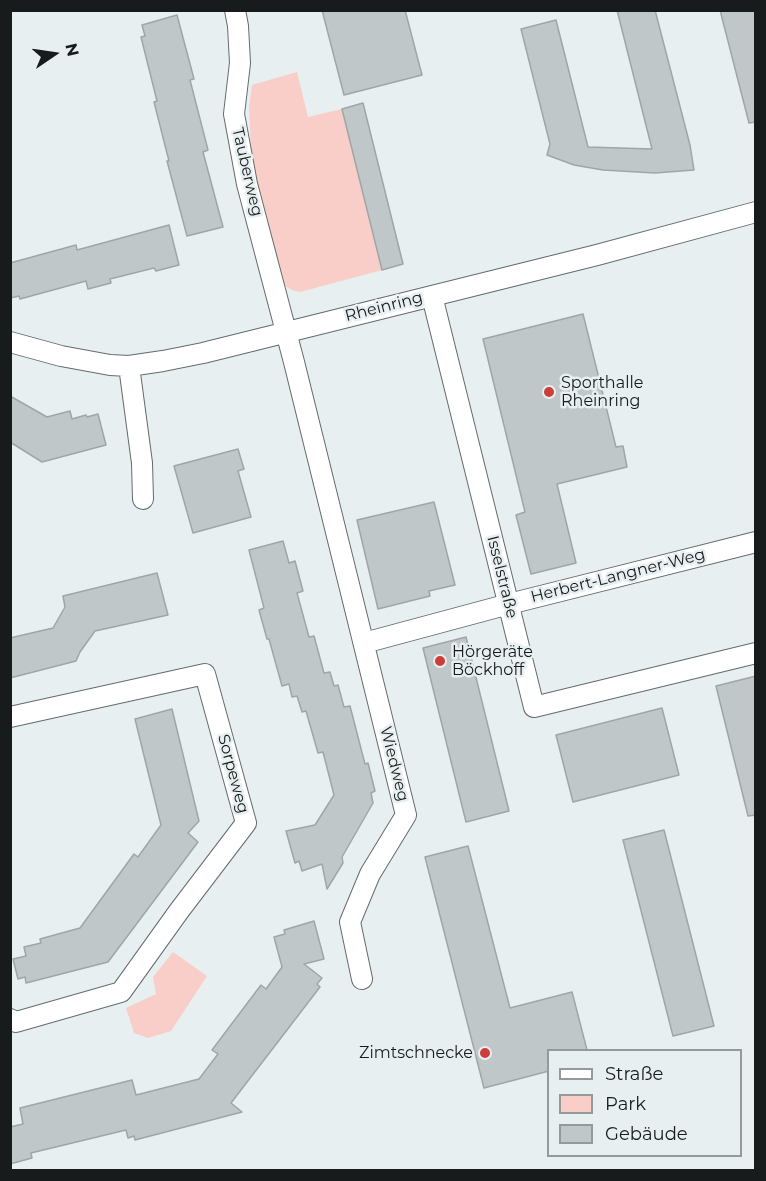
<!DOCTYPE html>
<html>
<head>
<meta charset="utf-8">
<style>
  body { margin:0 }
  #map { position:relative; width:766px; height:1181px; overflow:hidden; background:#e7eff1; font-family:Montserrat,sans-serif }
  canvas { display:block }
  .frame { position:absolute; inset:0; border:12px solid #181b1b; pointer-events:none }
  .legend { position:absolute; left:547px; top:1049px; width:195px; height:108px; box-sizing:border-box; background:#e7eff1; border:2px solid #949a9b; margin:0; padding:8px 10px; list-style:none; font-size:18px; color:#181b1b }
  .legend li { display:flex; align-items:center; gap:12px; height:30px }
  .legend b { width:30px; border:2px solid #949a9b }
  .north { position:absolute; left:24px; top:24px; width:60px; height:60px; -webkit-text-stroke:4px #e7eff1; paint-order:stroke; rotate:77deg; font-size:16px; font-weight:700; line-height:24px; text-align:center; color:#181b1b }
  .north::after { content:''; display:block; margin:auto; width:21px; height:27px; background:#181b1b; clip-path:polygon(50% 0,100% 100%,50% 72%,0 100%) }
</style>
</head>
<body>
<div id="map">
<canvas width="766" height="1181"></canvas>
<div class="frame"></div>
<ul class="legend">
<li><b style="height:8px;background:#fff"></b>Straße</li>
<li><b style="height:16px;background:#f9cdc8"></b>Park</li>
<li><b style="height:16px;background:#c0c7c9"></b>Gebäude</li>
</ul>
<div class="north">N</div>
</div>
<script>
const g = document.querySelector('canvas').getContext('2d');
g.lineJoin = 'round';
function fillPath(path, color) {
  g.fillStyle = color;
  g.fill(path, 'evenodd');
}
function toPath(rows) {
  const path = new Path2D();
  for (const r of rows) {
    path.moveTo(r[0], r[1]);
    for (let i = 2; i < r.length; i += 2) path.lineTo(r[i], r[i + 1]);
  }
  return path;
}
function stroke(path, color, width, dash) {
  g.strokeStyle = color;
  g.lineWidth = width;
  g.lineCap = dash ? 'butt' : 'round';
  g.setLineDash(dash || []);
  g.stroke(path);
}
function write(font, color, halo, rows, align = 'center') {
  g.font = font + ' Montserrat,sans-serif';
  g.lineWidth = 5;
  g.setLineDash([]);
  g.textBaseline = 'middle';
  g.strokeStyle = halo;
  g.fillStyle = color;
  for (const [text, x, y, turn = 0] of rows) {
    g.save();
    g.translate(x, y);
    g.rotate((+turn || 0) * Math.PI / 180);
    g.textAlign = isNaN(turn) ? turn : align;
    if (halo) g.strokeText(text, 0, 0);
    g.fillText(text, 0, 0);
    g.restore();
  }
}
const green = toPath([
  [297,72,308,117,342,109,382,270,300,292,292,290,285,286,279,279,252,171,249,108,252,85],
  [173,952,207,976,171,1031,148,1038,134,1033,126,1008,156,994,153,977]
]);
const building = toPath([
  [322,10,405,10,422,75,344,95,322,10],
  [617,10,655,10,690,145,694,170,655,173,603,170,574,165,547,155,550,144,521,29,556,20,588,147,652,149,617,10],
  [720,10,756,10,756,122,749,123,720,10],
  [177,15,194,79,190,80,208,150,203,152,223,227,187,236,167,161,169,161,154,102,157,101,141,37,145,36,142,25,177,15],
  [363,103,403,264,382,270,342,109,363,103],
  [169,225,179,265,156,271,154,268,110,279,111,283,88,289,86,281,20,299,19,296,10,298,10,263,76,245,77,250,169,225],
  [583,314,616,447,623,446,627,467,557,484,576,563,531,574,516,515,525,512,483,339,583,314],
  [10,396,47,417,70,411,72,419,86,415,87,417,98,414,106,445,42,462,10,442,10,396],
  [238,449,244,469,238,471,251,517,193,533,174,466,238,449],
  [434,502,455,585,429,591,430,596,378,609,357,520,434,502],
  [283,541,289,563,295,561,303,591,297,593,309,637,314,636,324,673,330,672,334,686,338,685,344,707,350,706,365,764,368,763,375,791,371,793,373,803,342,857,343,863,327,889,322,864,302,871,299,861,295,863,286,831,315,825,334,795,323,752,318,753,306,711,302,712,297,696,292,697,289,684,282,686,269,639,267,639,259,610,264,608,249,550,283,541],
  [157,573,168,615,95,631,80,652,76,661,10,678,10,638,53,628,65,607,63,596,157,573],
  [466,637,509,811,466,822,423,648,466,637],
  [756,676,756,815,748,816,716,686,756,676],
  [662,708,679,775,573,802,556,735,662,708],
  [172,709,199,821,188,833,198,842,108,962,26,983,25,977,18,979,13,959,26,956,24,947,41,943,40,939,80,928,134,854,138,857,161,825,135,719,172,709],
  [664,830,714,1026,673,1036,623,840,664,830],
  [468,846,510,1008,572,992,587,1050,549,1050,549,1071,484,1088,425,857,468,846],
  [314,921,324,959,304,964,322,978,317,984,320,987,231,1103,242,1112,135,1140,134,1136,128,1138,126,1130,31,1153,32,1158,10,1164,10,1127,23,1124,20,1108,132,1080,136,1095,199,1079,218,1054,212,1050,261,985,266,989,282,967,274,937,285,934,284,930,314,921]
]);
const street = toPath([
  [235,10,238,26,240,63,234,114,247,184,294,362,406,815,370,874,350,922,362,979],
  [432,296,534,707,756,653],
  [10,342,61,356,110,365,129,366,163,361,203,353,597,255,756,212],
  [129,366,142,463,143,499],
  [364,643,509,604,756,542],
  [10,717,205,674,246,823,179,911,121,992,16,1022,10,1019]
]);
const markers = [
  [549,392,6,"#cc3d3b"],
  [440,661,6,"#cc3d3b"],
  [485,1053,6,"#cc3d3b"]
];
const streetNames = [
  ["Tauberweg",247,172,77],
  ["Rheinring",384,307,-14],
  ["Herbert-Langner-Weg",618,576,-14],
  ["Isselstraße",502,577,76],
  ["Wiedweg",394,764,76],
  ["Sorpeweg",233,774,75]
];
const poiNames = [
  ["Sporthalle",561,383],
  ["Rheinring",561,401],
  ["Hörgeräte",452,652],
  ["Böckhoff",452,670],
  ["Zimtschnecke",473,1053,"right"]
];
fillPath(green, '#f9cdc8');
fillPath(building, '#c0c7c9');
stroke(building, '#9fa6a8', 1.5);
stroke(street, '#646b6d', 22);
stroke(street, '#fff', 20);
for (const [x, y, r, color] of markers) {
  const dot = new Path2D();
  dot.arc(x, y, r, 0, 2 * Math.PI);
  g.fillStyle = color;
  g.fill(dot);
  stroke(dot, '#e7eff1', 2);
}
write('16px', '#181b1b', '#e7eff1', streetNames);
write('16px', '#181b1b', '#e7eff1', poiNames, 'left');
</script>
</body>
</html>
